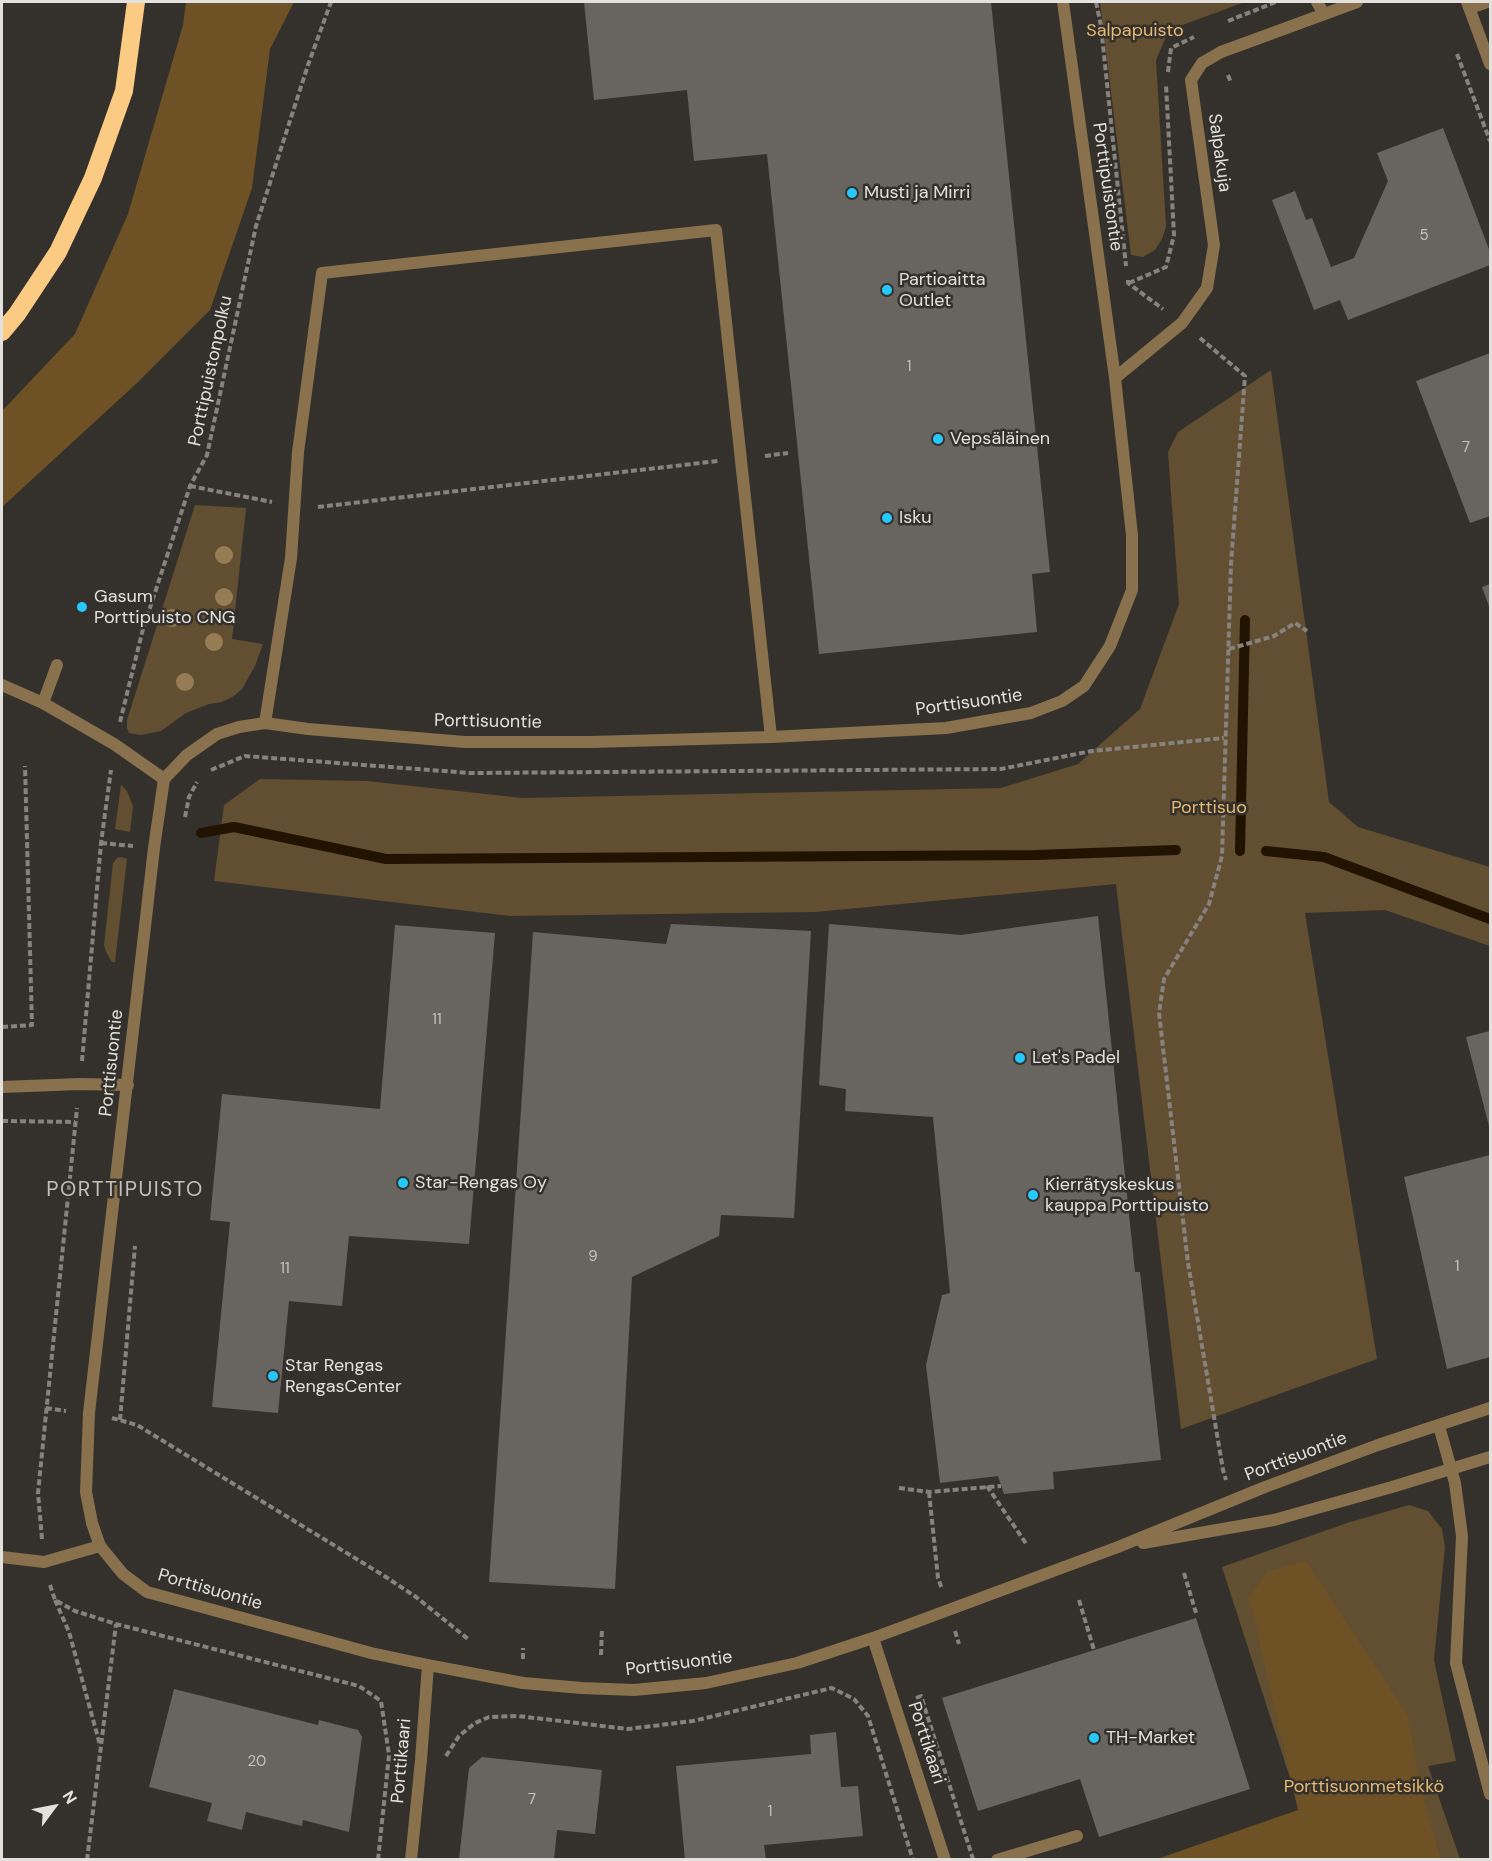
<!DOCTYPE html>
<html>
<head>
<meta charset="utf-8">
<style>
  body { margin:0 }
  #map { position:relative; width:1492px; height:1861px; overflow:hidden; background:#34312c; font-family:"DM Sans",sans-serif }
  canvas { display:block }
  .frame { position:absolute; inset:0; border:3px solid #e3e1de; pointer-events:none }
  .north { position:absolute; left:24px; top:1777px; width:60px; height:60px; -webkit-text-stroke:4px #34312c; paint-order:stroke; rotate:58deg; font-size:16px; font-weight:700; line-height:24px; text-align:center; color:#e3e1de }
  .north::after { content:''; display:block; margin:auto; width:21px; height:27px; background:#e3e1de; clip-path:polygon(50% 0,100% 100%,50% 72%,0 100%) }
</style>
</head>
<body>
<div id="map">
<canvas width="1492" height="1861"></canvas>
<div class="frame"></div>
<div class="north">N</div>
</div>
<script>
const g = document.querySelector('canvas').getContext('2d');
g.lineJoin = 'round';
function fillPath(path, color) {
  g.fillStyle = color;
  g.fill(path, 'evenodd');
}
function toPath(rows) {
  const path = new Path2D();
  for (const r of rows) {
    path.moveTo(r[0], r[1]);
    for (let i = 2; i < r.length; i += 2) path.lineTo(r[i], r[i + 1]);
  }
  return path;
}
function stroke(path, color, width, dash) {
  g.strokeStyle = color;
  g.lineWidth = width;
  g.lineCap = dash ? 'butt' : 'round';
  g.setLineDash(dash || []);
  g.stroke(path);
}
function write(font, color, halo, rows, align = 'center') {
  g.font = font + ' "DM Sans",sans-serif';
  g.lineWidth = 5;
  g.setLineDash([]);
  g.textBaseline = 'middle';
  g.strokeStyle = halo;
  g.fillStyle = color;
  for (const [text, x, y, turn = 0] of rows) {
    g.save();
    g.translate(x, y);
    g.rotate((+turn || 0) * Math.PI / 180);
    g.textAlign = isNaN(turn) ? turn : align;
    if (halo) g.strokeText(text, 0, 0);
    g.fillText(text, 0, 0);
    g.restore();
  }
}
const green = toPath([
  [1100,2,1245,2,1169,30,1156,60,1166,226,1162,239,1155,250,1143,257,1131,255],
  [1271,370,1329,802,1358,827,1490,867,1490,946,1385,910,1305,913,1377,1359,1181,1429,1116,884,815,912,510,916,214,881,224,805,260,779,367,781,522,798,1001,788,1078,764,1140,709,1179,604,1168,452,1178,432],
  [195,505,246,508,232,639,263,644,255,666,242,689,234,696,222,702,209,704,186,713,161,731,141,735,129,733,127,728,127,720],
  [121,785,127,791,133,806,130,832,115,829],
  [121,857,127,859,115,962,112,962,106,952,104,945,113,863,117,858],
  [1409,1505,1428,1511,1442,1529,1445,1547,1434,1660,1456,1761,1428,1766,1460,1859,1316,1859,1222,1567,1347,1523]
]);
const forest = toPath([
  [186,2,294,2,270,49,252,188,210,310,137,383,2,507,2,411,75,334,128,214,183,25],
  [1306,1561,1408,1716,1421,1791,1441,1859,1157,1859,1298,1810,1249,1597,1267,1572]
]);
const stream = toPath([
  [201,833,234,827,386,859,1036,855,1176,850],
  [1240,851,1245,620],
  [1266,851,1324,857,1490,919]
]);
const building = toPath([
  [584,2,991,2,1050,572,1032,574,1037,632,819,654,767,154,694,161,687,90,594,100],
  [1443,128,1490,252,1490,265,1348,320,1340,300,1314,310,1272,200,1295,191,1306,220,1312,218,1331,267,1354,258,1388,181,1377,153],
  [1490,353,1490,516,1470,523,1416,381],
  [1490,584,1490,609,1482,587],
  [1098,916,1135,1272,1140,1272,1161,1460,1053,1472,1054,1489,1004,1494,998,1476,940,1483,926,1365,942,1295,950,1293,933,1117,845,1111,846,1089,819,1085,829,924,961,935],
  [671,924,811,931,794,1218,721,1215,719,1236,632,1277,615,1589,489,1582,533,932,666,944],
  [395,925,495,933,469,1244,349,1236,342,1306,289,1301,278,1413,212,1407,230,1222,210,1220,222,1094,380,1109],
  [1490,1031,1490,1130,1466,1037],
  [1490,1155,1490,1357,1447,1369,1404,1177],
  [1196,1618,1250,1789,1099,1837,1080,1779,978,1811,942,1698],
  [174,1689,318,1725,319,1720,358,1730,362,1737,349,1832,303,1820,302,1826,246,1812,242,1830,207,1821,212,1803,149,1787],
  [836,1732,841,1787,858,1786,863,1836,764,1845,766,1860,685,1860,676,1766,811,1754,810,1735],
  [482,1757,602,1770,595,1834,557,1830,554,1860,459,1860,469,1768]
]);
const path = toPath([
  [1096,2,1101,26,1126,266],
  [1228,21,1276,2],
  [1457,54,1490,141],
  [1168,72,1171,48,1194,37],
  [1228,75,1231,83],
  [1128,280,1128,283,1163,309],
  [1129,283,1166,267,1174,235,1166,85],
  [1200,338,1245,376,1231,564,1222,856,1209,904,1164,979,1159,1013,1188,1263,1223,1470,1226,1480],
  [765,456,788,453],
  [190,486,272,502],
  [318,507,718,461],
  [1229,649,1274,636,1295,623,1307,631],
  [120,722,143,629,190,486,207,455,256,226,308,65,331,2],
  [211,770,245,756,470,773,1001,769,1092,751,1224,738],
  [185,817,189,797,197,782],
  [101,843,133,846],
  [2,1027,32,1025,25,766],
  [82,1061,101,843,111,770],
  [2,1121,75,1122],
  [46,1408,66,1411],
  [112,1418,137,1425,386,1577,416,1597,468,1639],
  [120,1420,135,1246],
  [987,1486,1027,1545],
  [899,1488,929,1492,1001,1486],
  [929,1492,938,1578,942,1589],
  [42,1539,38,1493,77,1108],
  [1184,1573,1196,1613],
  [50,1585,55,1600,75,1611,116,1624,359,1686,381,1701,389,1755,378,1860],
  [55,1600,69,1632,100,1745],
  [1079,1600,1094,1650],
  [955,1631,959,1644],
  [601,1655,602,1628],
  [523,1659,523,1648],
  [916,1698,921,1696,973,1859],
  [446,1756,459,1736,475,1723,489,1717,518,1716,628,1729,693,1721,832,1688,854,1699,868,1716,913,1860],
  [87,1860,116,1624]
]);
const lane = toPath([
  [1317,2,1324,14],
  [1470,8,1487,2],
  [2,685,43,703,114,744,164,779],
  [43,703,57,665],
  [265,723,291,558,298,452,322,273,716,230,771,737],
  [2,1087,80,1084,128,1085],
  [1439,1426,1455,1483,1462,1536,1456,1663,1490,1794],
  [2,1557,44,1562,100,1546],
  [997,1860,1077,1836]
]);
const street = toPath([
  [1063,2,1115,378,1132,535,1132,590,1110,646,1084,686,1062,701,1031,713,946,728,771,737,591,742,465,742,308,729,265,723,239,727,217,734,187,755,164,779,154,848,89,1413,86,1492,92,1523,100,1546,123,1574,147,1592,371,1653,428,1665,523,1683,582,1688,634,1690,706,1683,797,1663,873,1638,1118,1547,1265,1487,1378,1445,1490,1408],
  [1467,2,1490,64],
  [1115,378,1182,323,1207,288,1214,245,1191,80,1202,63,1221,52,1357,2],
  [1143,1543,1274,1520,1392,1487,1490,1457],
  [873,1638,945,1860],
  [411,1860,421,1760,428,1665]
]);
const highway = toPath([
  [2,332,17,314,58,252,93,178,124,91,136,2]
]);
const trees = [
  [224,555],
  [224,597],
  [172,618],
  [214,642],
  [185,682]
];
const markers = [
  [852,193,6,"#25c9fe"],
  [887,290,6,"#25c9fe"],
  [938,439,6,"#25c9fe"],
  [887,518,6,"#25c9fe"],
  [82,607,6,"#25c9fe"],
  [1020,1058,6,"#25c9fe"],
  [403,1183,6,"#25c9fe"],
  [1033,1195,6,"#25c9fe"],
  [273,1376,6,"#25c9fe"],
  [1094,1738,6,"#25c9fe"]
];
const numberNames = [
  ["5",1424,236],
  ["1",909,367],
  ["7",1466,448],
  ["11",437,1020],
  ["9",593,1257],
  ["1",1457,1267],
  ["11",285,1269],
  ["20",257,1762],
  ["7",532,1800],
  ["1",770,1812]
];
const parkNames = [
  ["Salpapuisto",1135,31],
  ["Porttisuo",1209,808],
  ["Porttisuonmetsikkö",1364,1787]
];
const streetNames = [
  ["Salpakuja",1219,153,82],
  ["Porttipuistontie",1107,187,82],
  ["Porttipuistonpolku",211,371,-78],
  ["Porttisuontie",969,703,-8],
  ["Porttisuontie",488,722,1],
  ["Porttisuontie",112,1063,-84],
  ["Porttisuontie",1296,1457,-21],
  ["Porttisuontie",210,1590,16],
  ["Porttisuontie",679,1664,-7],
  ["Porttikaari",926,1743,72],
  ["Porttikaari",402,1761,-85]
];
const poiNames = [
  ["Musti ja Mirri",864,193],
  ["Partioaitta",899,280],
  ["Outlet",899,301],
  ["Vepsäläinen",950,439],
  ["Isku",899,518],
  ["Gasum",94,597],
  ["Porttipuisto CNG",94,618],
  ["Let's Padel",1032,1058],
  ["Star-Rengas Oy",415,1183],
  ["Kierrätyskeskus",1045,1185],
  ["kauppa Porttipuisto",1045,1206],
  ["Star Rengas",285,1366],
  ["RengasCenter",285,1387],
  ["TH-Market",1106,1738]
];
const quarterNames = [
  ["PORTTIPUISTO",125,1190]
];
fillPath(green, '#624e30');
fillPath(forest, '#6e5225');
stroke(stream, '#211300', 10);
fillPath(building, '#686560');
stroke(path, '#86837f', 4, [6, 3]);
stroke(lane, '#89714d', 12);
stroke(street, '#89714d', 12);
stroke(highway, '#fbcb83', 18);
g.fillStyle = '#967c54';
for (const [x, y] of trees) {
  g.beginPath();
  g.arc(x, y, 9, 0, 2 * Math.PI);
  g.fill();
}
for (const [x, y, r, color] of markers) {
  const dot = new Path2D();
  dot.arc(x, y, r, 0, 2 * Math.PI);
  g.fillStyle = color;
  g.fill(dot);
  stroke(dot, '#34312c', 2);
}
write('15px', '#c4c2be', null, numberNames);
write('18px', '#e6b974', '#34312c', parkNames);
write('18px', '#e3e1de', '#34312c', streetNames);
write('18px', '#e3e1de', '#34312c', poiNames, 'left');
g.letterSpacing = '1.5px';
write('21px', '#c3c0ba', '#34312c', quarterNames);
g.letterSpacing = '0px';
</script>
</body>
</html>
